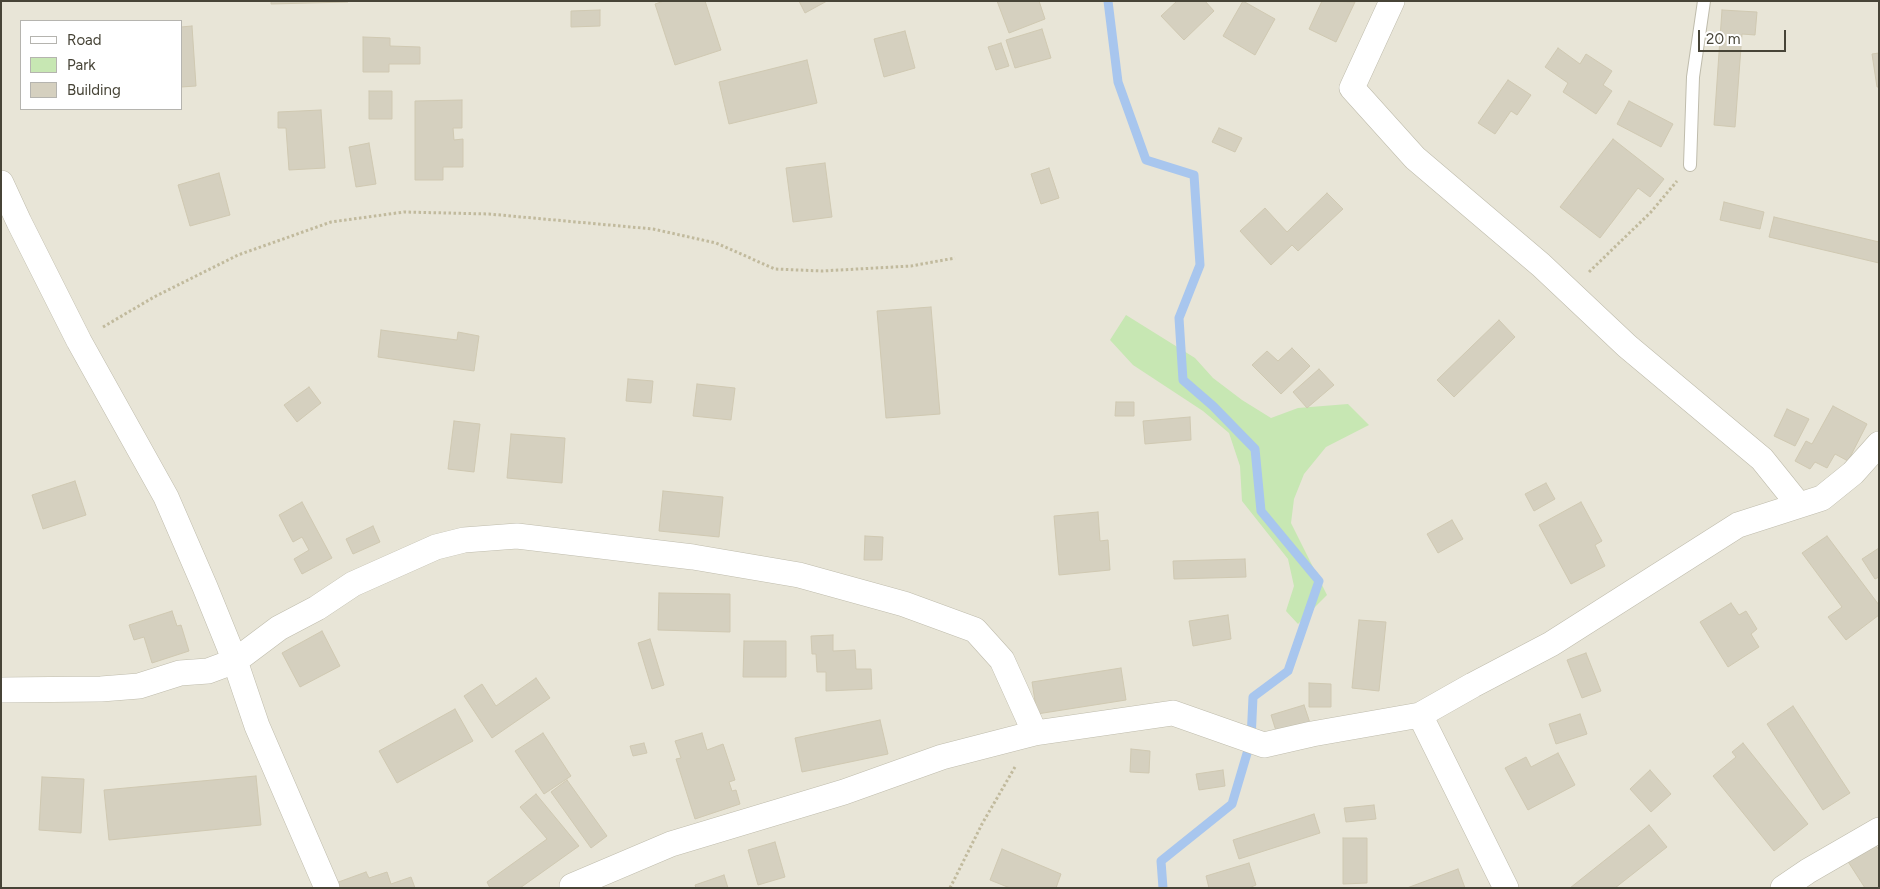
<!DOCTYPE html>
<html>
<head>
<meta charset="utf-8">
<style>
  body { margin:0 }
  #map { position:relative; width:1880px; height:889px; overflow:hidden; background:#f4f2e9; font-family:Figtree,sans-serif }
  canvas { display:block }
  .frame { position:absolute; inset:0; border:2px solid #474437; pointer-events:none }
  .legend { position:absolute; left:20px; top:20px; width:162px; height:90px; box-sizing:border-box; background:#fff; border:1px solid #b5b4af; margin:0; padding:6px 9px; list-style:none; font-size:15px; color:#474437 }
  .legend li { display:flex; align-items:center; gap:10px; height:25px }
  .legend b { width:25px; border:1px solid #b5b4af }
  .scale { position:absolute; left:1698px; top:30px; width:88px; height:22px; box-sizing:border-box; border:2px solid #474437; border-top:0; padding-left:6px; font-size:15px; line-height:18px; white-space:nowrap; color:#474437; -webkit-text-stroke:4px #fff; paint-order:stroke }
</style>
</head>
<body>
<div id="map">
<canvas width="1880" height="889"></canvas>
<div class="frame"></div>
<ul class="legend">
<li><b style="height:6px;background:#fff"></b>Road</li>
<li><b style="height:14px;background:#c7e7b3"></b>Park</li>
<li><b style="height:14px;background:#d5d0bf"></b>Building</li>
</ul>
<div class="scale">20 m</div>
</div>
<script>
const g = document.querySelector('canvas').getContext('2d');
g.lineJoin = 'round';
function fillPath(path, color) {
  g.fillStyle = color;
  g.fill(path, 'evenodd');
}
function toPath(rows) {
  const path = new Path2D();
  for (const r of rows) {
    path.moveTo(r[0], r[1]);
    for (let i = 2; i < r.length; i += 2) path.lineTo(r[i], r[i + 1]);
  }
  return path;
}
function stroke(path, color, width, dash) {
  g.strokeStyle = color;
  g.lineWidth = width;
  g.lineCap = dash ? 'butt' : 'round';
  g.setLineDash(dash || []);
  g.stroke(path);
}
const residential = toPath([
  [1,1,1879,1,1879,888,1,888],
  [21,21,181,21,181,109,21,109]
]);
const green = toPath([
  [1126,315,1195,358,1213,378,1242,400,1271,418,1298,408,1348,404,1369,425,1326,447,1304,474,1294,499,1291,523,1327,595,1298,624,1286,611,1294,586,1288,559,1242,501,1240,466,1229,433,1203,411,1133,365,1110,340]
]);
const stream = toPath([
  [1108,1,1118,82,1146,160,1194,175,1200,265,1179,318,1183,380,1213,406,1255,449,1261,511,1319,581,1288,671,1253,697,1251,740,1232,804,1161,861,1163,888]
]);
const building = toPath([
  [271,1,348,1,348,2,271,4,271,1],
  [664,1,705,1,721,50,675,65,655,4,664,1],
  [799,1,827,1,805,13,799,1],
  [997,1,1039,1,1045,19,1009,33,997,1],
  [1177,1,1205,1,1214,11,1184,40,1161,16,1177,1],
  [1243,1,1275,19,1255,55,1223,36,1243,1],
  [1322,1,1355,2,1336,42,1309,29,1322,1],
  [600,10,600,26,571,27,571,11,600,10],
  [1722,10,1757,12,1755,35,1742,34,1735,127,1714,125,1722,10],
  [192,26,196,86,181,87,181,27,192,26],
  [1042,29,1051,58,1015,68,1006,40,1042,29],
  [905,31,915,68,884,77,874,39,905,31],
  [363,37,390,38,390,46,420,47,420,64,389,64,389,72,363,72,363,37],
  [1001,43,1009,66,996,70,988,47,1001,43],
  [1558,48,1580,64,1586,54,1612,71,1603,85,1612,91,1596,114,1563,92,1568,83,1545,67,1558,48],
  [1879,53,1879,87,1877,87,1872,54,1879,53],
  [807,60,817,103,729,124,719,82,807,60],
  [1508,80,1531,95,1517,115,1511,111,1495,134,1478,123,1508,80],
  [369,91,392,91,392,119,369,119,369,91],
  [462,100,462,128,453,128,454,140,463,139,463,167,443,167,443,180,415,180,415,101,462,100],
  [1629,101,1673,124,1661,147,1617,124,1629,101],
  [321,110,325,168,289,170,286,128,278,128,278,112,321,110],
  [1219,128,1242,138,1235,152,1212,142,1219,128],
  [1613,139,1664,179,1650,197,1638,188,1600,238,1560,207,1613,139],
  [369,143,376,184,356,187,349,147,369,143],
  [825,163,832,217,793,222,786,168,825,163],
  [1049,168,1059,198,1041,204,1031,174,1049,168],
  [219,173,230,215,190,226,178,185,219,173],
  [1327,193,1343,209,1298,251,1292,245,1271,265,1240,231,1265,208,1287,232,1327,193],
  [1724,202,1764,212,1760,229,1720,220,1724,202],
  [1774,217,1879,242,1879,263,1769,237,1774,217],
  [931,307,940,414,886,418,877,311,931,307],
  [1499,320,1515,337,1454,397,1437,380,1499,320],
  [381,330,457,340,458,332,479,336,474,371,378,357,381,330],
  [1292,348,1310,366,1281,394,1252,365,1267,351,1278,361,1292,348],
  [1319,369,1334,385,1307,408,1293,392,1319,369],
  [628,379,653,381,651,403,626,401,628,379],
  [697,384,735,388,731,420,693,416,697,384],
  [309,387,321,403,297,422,284,405,309,387],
  [1116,402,1134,402,1134,416,1115,416,1116,402],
  [1833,406,1867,424,1848,461,1835,454,1827,468,1815,462,1810,469,1795,461,1806,441,1812,444,1833,406],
  [1787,409,1809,419,1795,446,1774,436,1787,409],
  [1190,417,1191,440,1145,444,1143,421,1190,417],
  [454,421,480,424,474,472,448,469,454,421],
  [511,434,565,438,562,483,507,478,511,434],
  [75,481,86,515,43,529,32,495,75,481],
  [1546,483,1555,499,1534,511,1525,494,1546,483],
  [663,491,723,497,719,537,659,531,663,491],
  [302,502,332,558,302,574,294,559,309,550,302,537,293,542,279,515,302,502],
  [1581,502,1602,541,1595,545,1605,566,1571,584,1539,525,1581,502],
  [1098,512,1100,541,1108,540,1110,570,1059,575,1054,516,1098,512],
  [1452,520,1463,539,1438,553,1427,534,1452,520],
  [373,526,380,542,353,554,346,539,373,526],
  [865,536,883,537,882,560,864,560,865,536],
  [1827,536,1879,605,1879,615,1846,640,1828,617,1842,607,1802,553,1827,536],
  [1879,548,1879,577,1875,579,1862,559,1879,548],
  [1245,559,1246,577,1174,579,1173,561,1245,559],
  [659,593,730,594,730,632,658,630,659,593],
  [1731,603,1739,615,1746,611,1757,629,1751,634,1759,647,1728,667,1700,622,1731,603],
  [172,611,177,626,181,625,189,651,152,663,144,637,134,640,129,625,172,611],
  [1228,615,1231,639,1193,646,1189,621,1228,615],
  [1359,620,1386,622,1379,691,1352,688,1359,620],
  [322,631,340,666,300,687,282,653,322,631],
  [833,635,833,651,855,650,856,669,871,669,872,689,826,691,826,672,817,672,816,654,812,654,811,636,833,635],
  [650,639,664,685,652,689,638,643,650,639],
  [744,641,786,641,786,677,743,677,744,641],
  [1586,653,1601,691,1582,698,1567,660,1586,653],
  [1121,668,1126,700,1037,714,1032,682,1121,668],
  [536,678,550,698,492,738,464,696,482,684,496,706,536,678],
  [1309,683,1331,684,1331,707,1309,707,1309,683],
  [1304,705,1310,723,1277,734,1271,715,1304,705],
  [1793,706,1850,793,1823,810,1767,724,1793,706],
  [455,709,473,741,397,783,379,751,455,709],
  [1580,714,1587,734,1556,744,1549,724,1580,714],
  [880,720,888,754,802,772,795,738,880,720],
  [543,733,571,776,544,794,515,751,543,733],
  [702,733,707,750,723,744,735,780,729,782,732,791,736,790,740,804,695,819,676,759,681,758,675,741,702,733],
  [644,743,647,753,633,756,630,746,644,743],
  [1743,743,1808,824,1774,851,1713,776,1736,757,1732,752,1743,743],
  [1131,749,1150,751,1149,773,1130,772,1131,749],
  [1558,753,1575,785,1528,810,1505,768,1526,757,1531,767,1558,753],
  [1223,770,1225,786,1199,790,1196,774,1223,770],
  [1650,770,1671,794,1651,812,1630,789,1650,770],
  [256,776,261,825,109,840,104,790,256,776],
  [42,777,84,779,81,833,39,830,42,777],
  [567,780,607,836,591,848,551,792,567,780],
  [536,794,579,846,520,888,490,888,487,882,547,839,520,807,536,794],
  [1374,805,1376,819,1346,822,1344,808,1374,805],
  [1314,814,1320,833,1239,859,1233,840,1314,814],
  [1649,825,1667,847,1615,888,1570,888,1649,825],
  [1343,838,1367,838,1367,883,1343,884,1343,838],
  [775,842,785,877,758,885,748,850,775,842],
  [1874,843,1879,850,1879,888,1865,888,1847,860,1874,843],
  [1002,849,1061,874,1056,888,1010,888,990,880,1002,849],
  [1249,863,1256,885,1249,888,1209,888,1206,876,1249,863],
  [1458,869,1465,888,1407,888,1458,869],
  [366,872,369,878,387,872,391,884,411,877,415,888,335,888,333,884,366,872],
  [724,875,728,888,696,888,695,885,724,875]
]);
const path = toPath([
  [1589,272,1651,212,1677,181],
  [103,327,154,297,238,255,331,222,404,212,489,214,653,229,716,243,775,269,822,271,911,266,955,258],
  [950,888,982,824,1015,767]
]);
const service = toPath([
  [1690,165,1693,77,1704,1]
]);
const minor = toPath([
  [1392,1,1352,88,1415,158,1541,265,1627,346,1762,459,1799,505],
  [1,183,19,222,79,341,166,497,205,587,235,661,257,726,327,888],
  [1,690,101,689,139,686,180,673,208,671,235,661,279,628,317,608,353,584,436,547,464,540,517,536,693,557,799,575,904,604,975,630,1002,660,1035,733,942,757,844,792,671,844,572,886],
  [1420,715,1506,888],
  [1035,733,1173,713,1264,745,1312,734,1420,715,1473,685,1551,644,1738,525,1822,498,1853,473,1879,444],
  [1783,888,1808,871,1879,830]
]);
fillPath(residential, '#e8e5d7');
fillPath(green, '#c7e7b3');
stroke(stream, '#a8c6ee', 9);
fillPath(building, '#d5d0bf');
stroke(building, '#d0c9b2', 1);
stroke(service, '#bfbcac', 14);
stroke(minor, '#bfbcac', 26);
stroke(path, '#c1ba9d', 3, [2.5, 2.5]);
stroke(service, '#fff', 12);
stroke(minor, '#fff', 25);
</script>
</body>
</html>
